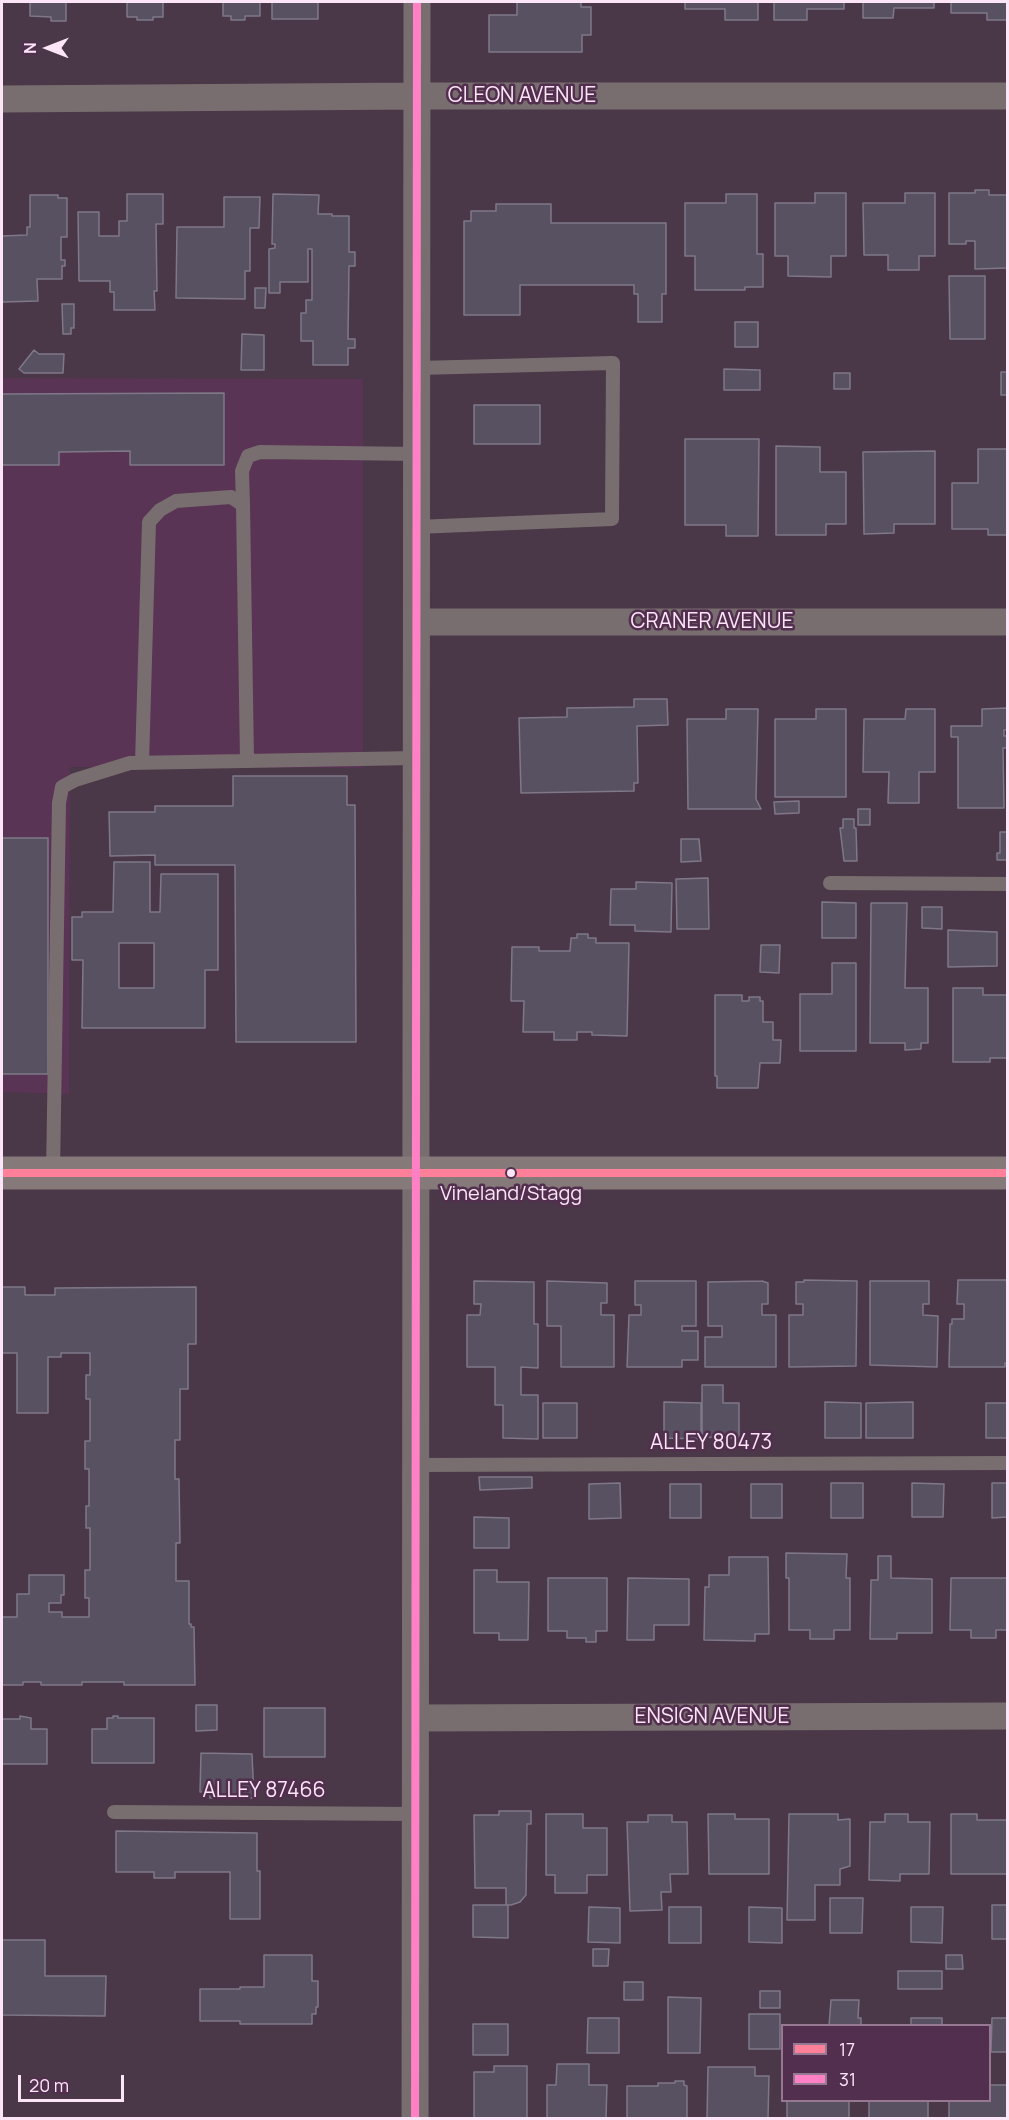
<!DOCTYPE html>
<html>
<head>
<meta charset="utf-8">
<style>
  body { margin:0 }
  #map { position:relative; width:1009px; height:2120px; overflow:hidden; background:#4a3748; font-family:Manrope,sans-serif }
  canvas { display:block }
  .frame { position:absolute; inset:0; border:3px solid #fbe5f7; pointer-events:none }
  .legend { position:absolute; left:781px; top:2024px; width:210px; height:78px; box-sizing:border-box; background:#522f4e; border:2px solid #967892; margin:0; padding:8px 10px; list-style:none; font-size:18px; color:#fbe5f7 }
  .legend li { display:flex; align-items:center; gap:12px; height:30px }
  .legend b { width:30px; border:2px solid #967892 }
  .north { position:absolute; left:18px; top:18px; width:60px; height:60px; -webkit-text-stroke:4px #522f4e; paint-order:stroke; rotate:270deg; font-size:16px; font-weight:700; line-height:24px; text-align:center; color:#fbe5f7 }
  .north::after { content:''; display:block; margin:auto; width:21px; height:27px; background:#fbe5f7; clip-path:polygon(50% 0,100% 100%,50% 72%,0 100%) }
  .scale { position:absolute; left:18px; top:2075px; width:106px; height:27px; box-sizing:border-box; border:3px solid #fbe5f7; border-top:0; padding-left:8px; font-size:18px; line-height:21px; white-space:nowrap; color:#fbe5f7; -webkit-text-stroke:4px #522f4e; paint-order:stroke }
</style>
</head>
<body>
<div id="map">
<canvas width="1009" height="2120"></canvas>
<div class="frame"></div>
<ul class="legend">
<li><b style="height:8px;background:#ff8098"></b>17</li>
<li><b style="height:8px;background:#ff80c5"></b>31</li>
</ul>
<div class="north">N</div>
<div class="scale">20 m</div>
</div>
<script>
const g = document.querySelector('canvas').getContext('2d');
g.lineJoin = 'round';
function fillPath(path, color) {
  g.fillStyle = color;
  g.fill(path, 'evenodd');
}
function toPath(rows) {
  const path = new Path2D();
  for (const r of rows) {
    path.moveTo(r[0], r[1]);
    for (let i = 2; i < r.length; i += 2) path.lineTo(r[i], r[i + 1]);
  }
  return path;
}
function stroke(path, color, width, dash) {
  g.strokeStyle = color;
  g.lineWidth = width;
  g.lineCap = dash ? 'butt' : 'round';
  g.setLineDash(dash || []);
  g.stroke(path);
}
function write(font, color, halo, rows, align = 'center') {
  g.font = font + ' Manrope,sans-serif';
  g.lineWidth = 5;
  g.setLineDash([]);
  g.textBaseline = 'middle';
  g.strokeStyle = halo;
  g.fillStyle = color;
  for (const [text, x, y, turn = 0] of rows) {
    g.save();
    g.translate(x, y);
    g.rotate((+turn || 0) * Math.PI / 180);
    g.textAlign = isNaN(turn) ? turn : align;
    if (halo) g.strokeText(text, 0, 0);
    g.fillText(text, 0, 0);
    g.restore();
  }
}
const built = toPath([
  [2,378,363,379,363,768,70,767,69,1094,2,1092]
]);
const building = toPath([
  [30,2,66,2,66,21,51,21,51,17,30,16,30,2],
  [127,2,163,2,163,17,153,17,153,20,137,20,137,17,127,17,127,2],
  [223,2,260,2,260,16,245,16,245,20,231,20,231,16,223,16,223,2],
  [272,2,318,2,318,19,272,19,272,2],
  [517,2,581,2,581,7,591,7,591,35,582,35,582,52,489,52,489,15,517,15,517,2],
  [685,2,758,2,758,20,725,20,725,9,685,9,685,2],
  [774,2,844,2,844,9,807,9,807,20,774,20,774,2],
  [863,2,934,2,934,8,894,8,893,18,863,18,863,2],
  [951,2,1008,2,1008,20,987,20,987,13,951,13,951,2],
  [975,190,989,190,989,195,1008,195,1008,268,975,269,975,241,966,241,966,244,949,244,949,193,975,193,975,190],
  [815,193,846,193,846,256,831,256,831,277,788,276,788,256,775,256,775,203,815,203,815,193],
  [905,193,935,193,935,256,919,256,919,270,888,270,888,255,864,255,863,203,905,203,905,193],
  [127,194,163,194,163,224,156,224,157,291,154,291,155,310,114,310,114,292,110,292,110,281,79,281,78,212,99,212,99,236,119,236,119,221,127,221,127,194],
  [273,194,319,195,318,214,332,214,332,216,349,216,349,252,355,252,355,266,349,266,348,339,355,339,355,348,348,348,348,365,313,365,313,341,301,341,301,313,306,313,306,300,312,300,312,249,308,249,308,282,280,282,280,293,269,293,269,249,275,248,275,244,272,244,273,194],
  [726,194,757,194,757,254,763,254,763,287,745,287,745,290,695,290,695,256,685,256,685,203,726,203,726,194],
  [30,195,58,195,58,198,67,198,67,237,61,237,61,260,65,260,65,266,62,266,62,279,37,279,38,301,3,302,2,299,2,236,27,235,27,227,30,227,30,195],
  [224,197,260,197,259,228,250,228,250,271,245,271,245,299,176,298,177,227,224,227,224,197],
  [496,204,551,204,551,223,666,223,666,294,662,294,662,322,638,322,638,294,634,294,634,285,520,285,520,315,464,315,464,221,471,221,471,211,496,211,496,204],
  [949,276,985,276,985,339,950,339,949,276],
  [255,288,266,288,265,308,255,308,255,288],
  [62,304,74,304,74,328,71,328,71,334,63,334,62,304],
  [735,322,758,322,758,347,735,347,735,322],
  [242,334,264,335,264,370,241,370,242,334],
  [34,350,39,354,64,354,63,373,24,373,19,369,34,350],
  [724,369,760,370,760,390,724,390,724,369],
  [1001,372,1008,372,1008,395,1001,395,1001,372],
  [834,373,850,373,850,389,834,389,834,373],
  [224,393,224,465,130,465,130,451,59,452,59,465,2,465,2,394,224,393],
  [474,405,540,405,540,444,474,444,474,405],
  [685,439,759,439,758,536,726,536,726,525,685,525,685,439],
  [776,446,820,447,820,472,846,472,846,524,826,524,826,535,776,535,776,446],
  [978,449,1008,449,1008,535,988,535,988,529,952,529,952,483,978,483,978,449],
  [935,451,935,524,894,524,894,533,864,534,863,452,935,451],
  [634,699,667,699,668,725,637,726,638,783,634,783,634,791,521,793,519,718,567,717,567,708,634,707,634,699],
  [1008,708,1008,730,1004,730,1004,736,1008,736,1008,748,1003,748,1004,808,958,808,958,737,951,737,951,726,982,726,982,709,1008,708],
  [726,709,758,709,756,799,761,809,688,809,687,719,726,719,726,709],
  [816,709,846,709,846,797,775,797,775,719,816,719,816,709],
  [906,709,935,709,935,772,919,772,919,803,888,803,889,772,863,772,864,719,905,719,906,709],
  [233,776,347,776,347,805,355,805,356,1042,236,1042,235,865,155,865,155,855,110,856,109,812,155,812,155,806,233,806,233,776],
  [799,801,799,813,775,814,774,802,799,801],
  [858,809,870,809,870,825,858,825,858,809],
  [843,819,854,819,854,828,856,828,857,861,844,861,840,828,843,828,843,819],
  [1000,832,1008,832,1008,860,997,860,997,853,1000,853,1000,832],
  [2,838,48,838,48,1074,2,1074,2,838],
  [681,839,699,839,701,861,681,862,681,839],
  [114,862,150,862,150,912,160,912,161,874,218,874,218,970,205,970,205,1028,82,1028,83,960,72,960,72,917,82,917,82,912,113,912,114,862],
  [119,943,154,943,154,988,119,988,119,943],
  [708,878,709,929,677,929,676,879,708,878],
  [636,882,672,883,671,932,635,931,635,925,610,925,611,889,636,889,636,882],
  [822,902,856,903,856,938,822,938,822,902],
  [871,903,907,903,905,988,928,988,928,1043,921,1043,921,1049,905,1050,905,1043,870,1043,871,903],
  [922,907,942,907,942,929,922,928,922,907],
  [948,930,997,932,997,966,948,967,948,930],
  [577,934,588,934,588,938,596,938,596,943,629,943,627,1036,592,1035,592,1032,577,1032,577,1040,554,1040,554,1032,523,1032,524,1001,511,1001,512,947,539,947,539,951,570,951,571,938,577,938,577,934],
  [761,945,780,945,779,973,760,972,761,945],
  [832,963,856,963,856,1051,800,1051,800,994,832,994,832,963],
  [953,988,983,988,983,995,1008,995,1008,1058,990,1058,990,1062,953,1062,953,988],
  [715,995,742,995,742,1001,749,1001,749,997,760,997,760,1001,763,1001,763,1022,773,1022,773,1040,781,1040,780,1063,760,1063,758,1088,717,1088,717,1076,715,1076,715,995],
  [804,1280,857,1281,856,1366,789,1367,789,1315,803,1315,803,1304,796,1304,796,1282,804,1282,804,1280],
  [958,1280,1008,1280,1008,1363,1005,1363,1005,1367,949,1367,950,1324,952,1324,952,1319,964,1319,964,1304,957,1304,958,1280],
  [474,1281,534,1282,534,1324,538,1324,538,1368,521,1367,521,1395,538,1395,538,1439,503,1438,503,1405,495,1405,495,1367,467,1367,467,1315,480,1315,481,1304,474,1304,474,1281],
  [547,1281,607,1283,607,1303,601,1303,601,1315,614,1315,614,1367,561,1367,561,1326,547,1326,547,1281],
  [635,1281,696,1281,696,1326,682,1326,682,1331,698,1331,698,1360,682,1360,682,1367,627,1367,629,1315,641,1315,641,1305,635,1305,635,1281],
  [762,1281,768,1283,768,1304,762,1304,762,1315,776,1315,776,1367,705,1367,705,1337,722,1337,722,1326,708,1326,708,1282,762,1281],
  [870,1281,929,1281,929,1304,923,1304,923,1315,938,1316,937,1367,870,1365,870,1281],
  [2,1287,25,1287,25,1295,55,1295,55,1288,196,1287,196,1344,188,1344,188,1389,180,1389,180,1440,175,1440,175,1479,179,1479,180,1543,176,1543,176,1581,189,1581,189,1624,191,1624,191,1627,194,1627,195,1685,124,1685,124,1682,82,1682,82,1685,41,1685,41,1682,23,1682,23,1685,2,1685,2,1617,17,1617,17,1594,29,1594,29,1575,64,1575,64,1595,61,1595,61,1603,49,1603,49,1612,62,1612,62,1617,89,1617,89,1598,85,1598,85,1570,90,1570,90,1528,86,1528,86,1506,89,1506,89,1469,85,1469,85,1441,90,1441,90,1399,86,1399,86,1375,90,1375,90,1353,61,1353,61,1357,48,1357,48,1413,17,1413,17,1353,2,1353,2,1287],
  [702,1385,723,1385,723,1403,739,1403,739,1438,702,1437,702,1385],
  [664,1402,701,1403,701,1439,664,1438,664,1402],
  [825,1402,861,1403,861,1438,825,1438,825,1402],
  [913,1402,913,1438,866,1438,866,1403,913,1402],
  [543,1403,577,1403,577,1438,543,1438,543,1403],
  [986,1403,1008,1403,1008,1438,986,1438,986,1403],
  [479,1477,532,1477,532,1488,480,1490,479,1477],
  [620,1483,621,1518,589,1519,589,1484,620,1483],
  [831,1483,863,1483,863,1518,831,1518,831,1483],
  [912,1483,944,1484,943,1517,912,1517,912,1483],
  [992,1483,1008,1483,1008,1517,992,1518,992,1483],
  [670,1484,701,1484,701,1518,670,1518,670,1484],
  [751,1484,782,1484,782,1518,751,1518,751,1484],
  [474,1517,509,1518,509,1548,474,1548,474,1517],
  [786,1553,847,1554,846,1578,850,1578,850,1630,834,1630,834,1639,810,1639,810,1630,789,1630,789,1578,786,1578,786,1553],
  [878,1556,891,1556,891,1578,932,1579,932,1633,897,1633,897,1639,870,1639,871,1580,878,1580,878,1556],
  [729,1557,768,1557,769,1634,755,1634,755,1641,704,1640,705,1587,709,1587,709,1575,729,1575,729,1557],
  [474,1570,497,1570,497,1582,529,1582,528,1640,499,1640,499,1633,474,1633,474,1570],
  [548,1578,607,1578,607,1631,596,1631,596,1642,586,1642,586,1638,567,1638,567,1631,548,1631,548,1578],
  [628,1578,689,1579,689,1625,654,1625,654,1640,627,1640,628,1578],
  [951,1578,1008,1578,1008,1630,996,1630,996,1638,971,1638,971,1630,950,1630,951,1578],
  [196,1705,217,1705,217,1730,196,1731,196,1705],
  [264,1708,325,1708,325,1757,264,1757,264,1708],
  [20,1716,31,1718,31,1729,47,1729,47,1764,2,1764,2,1719,20,1719,20,1716],
  [113,1716,118,1716,118,1718,154,1718,154,1763,92,1763,92,1729,107,1729,107,1718,113,1718,113,1716],
  [201,1753,252,1754,254,1798,210,1798,209,1792,200,1792,201,1753],
  [499,1811,531,1811,531,1824,527,1824,526,1895,520,1902,511,1905,506,1905,506,1888,475,1888,474,1815,499,1815,499,1811],
  [546,1814,583,1814,583,1828,607,1828,607,1875,587,1875,587,1893,555,1893,555,1875,546,1875,546,1814],
  [708,1814,735,1814,735,1819,769,1819,769,1874,709,1874,708,1814],
  [789,1814,838,1814,838,1820,850,1819,850,1866,840,1869,840,1885,815,1885,815,1920,787,1920,789,1814],
  [885,1814,908,1814,908,1822,930,1822,929,1874,900,1874,900,1881,869,1880,870,1822,885,1822,885,1814],
  [951,1814,977,1814,977,1820,1008,1820,1008,1874,951,1874,951,1814],
  [648,1815,672,1815,672,1822,687,1822,688,1874,670,1874,671,1892,661,1892,662,1910,630,1911,627,1822,648,1822,648,1815],
  [116,1831,257,1833,257,1871,260,1871,260,1919,230,1919,230,1872,175,1872,175,1878,154,1878,154,1872,116,1872,116,1831],
  [830,1898,863,1898,862,1933,830,1933,830,1898],
  [473,1905,508,1905,508,1938,473,1937,473,1905],
  [992,1905,1008,1905,1008,1939,992,1939,992,1905],
  [589,1907,620,1908,620,1943,588,1942,589,1907],
  [669,1907,701,1907,701,1943,669,1943,669,1907],
  [749,1907,782,1908,782,1943,749,1942,749,1907],
  [911,1907,943,1907,942,1943,911,1942,911,1907],
  [2,1940,45,1940,45,1976,106,1976,105,2016,2,2015,2,1940],
  [593,1949,609,1949,608,1966,593,1966,593,1949],
  [264,1955,312,1955,312,1981,318,1981,318,2007,316,2007,316,2014,312,2014,312,2024,240,2024,240,2021,200,2021,200,1989,240,1989,240,1987,264,1987,264,1955],
  [946,1955,962,1955,963,1969,946,1969,946,1955],
  [898,1971,942,1971,942,1989,898,1989,898,1971],
  [624,1982,643,1982,643,2000,624,2000,624,1982],
  [760,1991,780,1991,780,2008,760,2008,760,1991],
  [668,1997,701,1998,700,2053,668,2053,668,1997],
  [831,2000,859,2000,858,2018,861,2018,861,2026,829,2026,831,2000],
  [749,2014,780,2014,780,2049,749,2049,749,2014],
  [588,2018,619,2018,619,2053,587,2053,588,2018],
  [911,2018,942,2018,942,2026,911,2026,911,2018],
  [992,2018,1008,2018,1008,2052,991,2052,992,2018],
  [473,2024,508,2024,508,2055,473,2055,473,2024],
  [557,2064,589,2064,589,2085,607,2085,606,2118,547,2118,547,2085,556,2085,557,2064],
  [494,2066,527,2066,527,2118,474,2118,474,2072,494,2072,494,2066],
  [708,2067,755,2067,755,2076,769,2076,768,2118,707,2118,708,2067],
  [675,2081,684,2081,684,2085,687,2086,687,2118,627,2118,627,2086,658,2086,658,2083,675,2083,675,2081],
  [990,2085,1008,2085,1008,2118,949,2118,949,2100,990,2100,990,2085],
  [787,2100,849,2100,849,2118,787,2118,787,2100],
  [869,2100,928,2100,928,2118,869,2118,869,2100]
]);
const lane = toPath([
  [243,505,242,471,248,456,260,452,417,454],
  [416,527,612,519,613,363,418,368],
  [142,763,149,522,160,510,176,501,231,497,243,505,247,761],
  [830,883,1008,884],
  [53,1173,59,803,62,787,75,780,130,763,416,758],
  [416,1465,1008,1463],
  [114,1812,414,1814]
]);
const street = toPath([
  [2,99,417,96,1008,96],
  [417,622,1008,622],
  [416,1718,1008,1716],
  [415,2118,417,2]
]);
const secondary = toPath([
  [2,1173,1008,1173]
]);
const bus1 = toPath([
  [2,1173,1008,1173]
]);
const bus2 = toPath([
  [415,2118,417,2]
]);
const markers = [
  [511,1173,5,"#fbe5f7"]
];
const busNames = [
  ["Vineland/Stagg",511,1194]
];
const streetNames = [
  ["CLEON AVENUE",522,96],
  ["CRANER AVENUE",712,622],
  ["ALLEY 80473",711,1443],
  ["ENSIGN AVENUE",712,1717],
  ["ALLEY 87466",264,1791]
];
fillPath(built, '#5a3455');
fillPath(building, '#585161');
stroke(building, '#7e7888', 1.5);
stroke(lane, '#796e6f', 14);
stroke(street, '#796e6f', 27);
stroke(secondary, '#85797a', 33);
stroke(bus1, '#ff8098', 8);
stroke(bus2, '#ff80c5', 8);
for (const [x, y, r, color] of markers) {
  const dot = new Path2D();
  dot.arc(x, y, r, 0, 2 * Math.PI);
  g.fillStyle = color;
  g.fill(dot);
  stroke(dot, '#522f4e', 2);
}
write('20px', '#fbe5f7', '#522f4e', busNames);
write('21px', '#fbe5f7', '#522f4e', streetNames);
</script>
</body>
</html>
